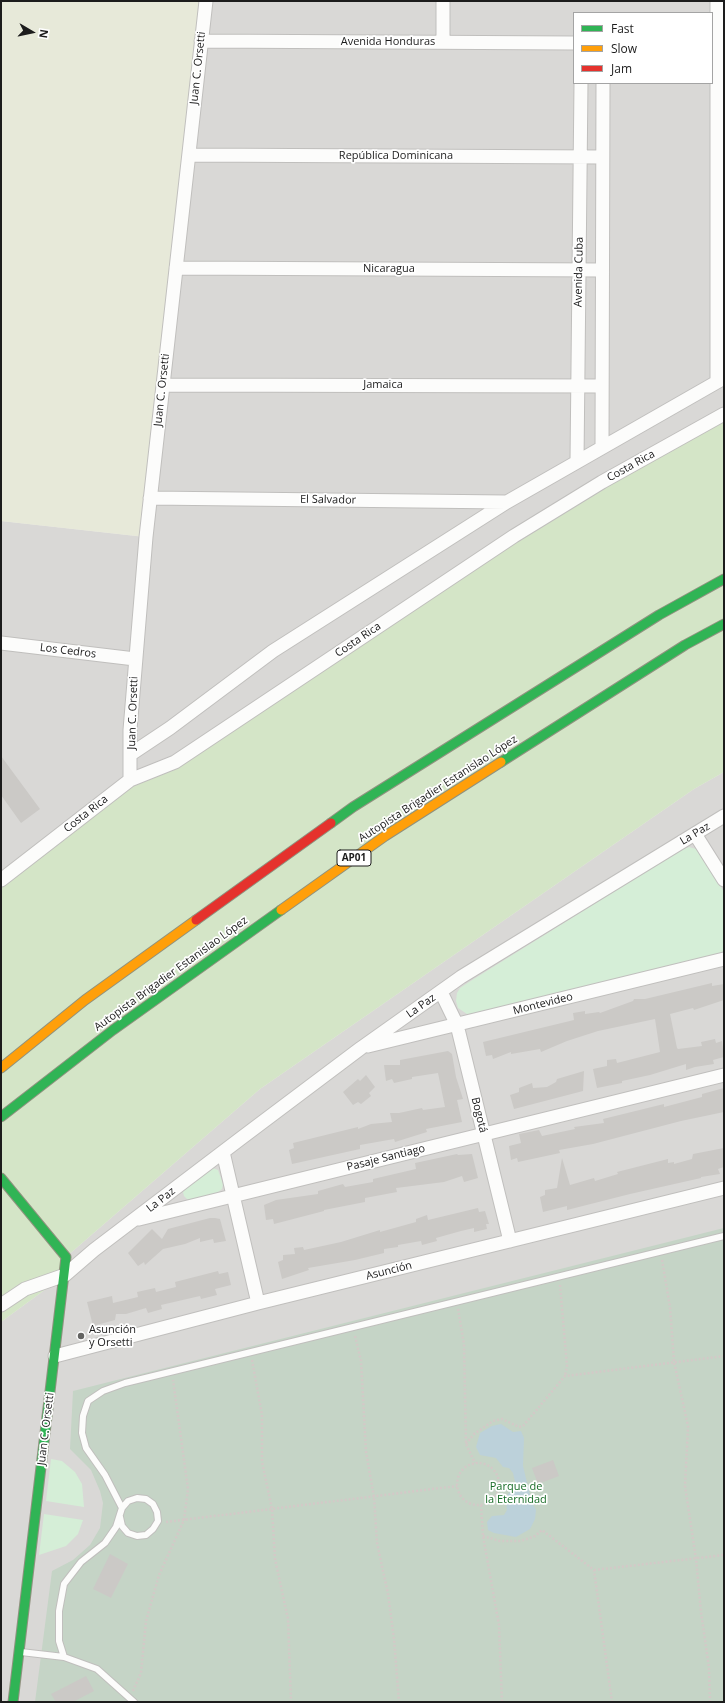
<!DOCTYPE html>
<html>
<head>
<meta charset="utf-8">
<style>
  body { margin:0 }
  #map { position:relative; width:725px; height:1703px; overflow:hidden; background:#eae9e5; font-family:"Open Sans",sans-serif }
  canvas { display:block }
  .frame { position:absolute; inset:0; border:2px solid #1c1c1c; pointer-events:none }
  .legend { position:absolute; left:573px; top:12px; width:140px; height:72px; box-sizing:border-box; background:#fff; border:1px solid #a4a4a4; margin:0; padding:5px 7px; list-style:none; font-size:12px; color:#1c1c1c }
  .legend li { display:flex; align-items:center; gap:8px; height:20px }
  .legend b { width:20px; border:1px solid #a4a4a4 }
  .north { position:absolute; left:12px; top:12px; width:40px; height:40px; -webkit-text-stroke:3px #fff; paint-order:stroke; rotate:99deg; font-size:11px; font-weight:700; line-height:16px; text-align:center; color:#1c1c1c }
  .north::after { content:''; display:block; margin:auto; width:14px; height:18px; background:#1c1c1c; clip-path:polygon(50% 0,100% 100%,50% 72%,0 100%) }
</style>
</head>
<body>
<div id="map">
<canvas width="725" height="1703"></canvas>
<div class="frame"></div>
<ul class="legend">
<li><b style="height:5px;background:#30b455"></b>Fast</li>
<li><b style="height:5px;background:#ff9f0a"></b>Slow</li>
<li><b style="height:5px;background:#e5322d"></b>Jam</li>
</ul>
<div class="north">N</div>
</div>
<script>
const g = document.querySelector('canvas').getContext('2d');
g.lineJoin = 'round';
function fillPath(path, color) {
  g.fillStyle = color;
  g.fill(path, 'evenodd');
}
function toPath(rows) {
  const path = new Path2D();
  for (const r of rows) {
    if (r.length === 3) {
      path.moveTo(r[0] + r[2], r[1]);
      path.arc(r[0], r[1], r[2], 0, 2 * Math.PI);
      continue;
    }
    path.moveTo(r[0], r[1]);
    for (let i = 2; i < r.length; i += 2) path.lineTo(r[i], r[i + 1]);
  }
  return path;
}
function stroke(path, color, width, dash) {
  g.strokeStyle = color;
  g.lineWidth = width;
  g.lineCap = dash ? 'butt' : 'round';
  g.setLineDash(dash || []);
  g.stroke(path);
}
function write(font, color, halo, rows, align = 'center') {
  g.font = font + ' "Open Sans",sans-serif';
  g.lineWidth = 3.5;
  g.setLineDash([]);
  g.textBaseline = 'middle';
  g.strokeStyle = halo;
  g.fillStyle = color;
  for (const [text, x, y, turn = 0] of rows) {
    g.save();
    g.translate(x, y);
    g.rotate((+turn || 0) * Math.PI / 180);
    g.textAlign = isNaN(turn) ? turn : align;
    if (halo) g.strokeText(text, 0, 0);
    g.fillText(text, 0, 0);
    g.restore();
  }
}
const residential = toPath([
  [206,1,724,1,724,414,1,880,1,521,145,537],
  [574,13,712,13,712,83,574,83],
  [724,772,724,1702,1,1702,1,1322,65,1275,66,1257,260,1089,694,789]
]);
const farmland = toPath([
  [1,1,206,1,146,537,1,521]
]);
const grass = toPath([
  [724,414,724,772,694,789,260,1089,66,1257,65,1275,1,1322,1,880,130,780,175,762,514,536]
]);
const cemetery = toPath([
  [724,1228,724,1702,35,1702,52,1571,73,1560,90,1545,100,1528,103,1503,100,1491,91,1470,70,1449,73,1391]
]);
const park = toPath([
  [689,847,696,849,702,856,724,892,724,953,480,1013,467,1014,458,1008,456,1001,457,993,460,988,469,982,679,851],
  [213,1168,218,1170,223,1184,222,1189,216,1194,191,1200,188,1200,184,1196,183,1192,186,1188],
  [51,1459,62,1461,75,1472,82,1484,84,1507,46,1501],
  [44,1514,83,1520,78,1534,66,1546,39,1555]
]);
const water = toPath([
  [501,1424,513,1432,521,1431,524,1438,523,1466,532,1503,536,1510,535,1519,530,1529,516,1537,494,1533,488,1530,487,1522,492,1516,504,1515,507,1510,506,1501,508,1494,516,1486,513,1473,509,1468,503,1467,496,1458,480,1455,476,1447,480,1433,492,1426]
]);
const building = toPath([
  [1,756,40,809,21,823,1,795],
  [712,983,712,986,724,984,724,1000,694,1010,693,1008,670,1014,677,1048,678,1049,702,1046,701,1042,715,1039,716,1043,722,1041,724,1057,713,1060,714,1064,695,1067,686,1070,686,1064,650,1075,622,1081,622,1083,597,1088,593,1069,607,1066,607,1060,616,1059,617,1063,660,1052,655,1019,598,1031,567,1041,541,1052,540,1049,511,1054,511,1052,493,1059,492,1055,486,1056,483,1042,574,1020,573,1013,585,1011,585,1014,599,1012,600,1013,633,1001,634,999,645,999],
  [448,1051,452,1054,456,1077,463,1099,457,1100,462,1122,426,1129,427,1132,395,1142,394,1139,360,1145,360,1149,292,1164,289,1150,294,1148,293,1143,358,1127,358,1129,371,1124,392,1122,390,1113,399,1113,422,1108,423,1110,445,1107,438,1073,412,1077,412,1079,394,1083,392,1079,386,1081,384,1065,400,1065,400,1060],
  [584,1071,583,1091,514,1109,510,1095,519,1092,519,1088,532,1083,533,1088,547,1087,556,1082,557,1079],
  [366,1075,375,1087,369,1093,371,1096,361,1104,358,1102,353,1105,343,1092,358,1079,360,1081],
  [724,1088,724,1112,681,1121,593,1144,559,1150,560,1153,518,1162,517,1158,511,1160,509,1146,521,1143,519,1134,539,1130,542,1136,575,1129,574,1127,604,1123,603,1119,664,1104,664,1107,702,1097,702,1094],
  [724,1148,724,1167,718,1169,720,1174,701,1177,701,1178,630,1194,567,1210,567,1206,543,1212,540,1197,545,1195,545,1190,557,1188,562,1158,570,1185,594,1178,595,1181,618,1174,617,1172,668,1159,668,1163,674,1162,674,1164,692,1159,693,1154],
  [457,1154,458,1155,472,1154,478,1178,464,1182,462,1176,444,1182,396,1188,397,1192,365,1198,365,1202,324,1210,324,1211,274,1224,273,1219,266,1220,264,1205,276,1200,318,1194,318,1191,343,1184,345,1187,373,1182,373,1179,416,1169,415,1163],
  [478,1208,479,1212,485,1211,489,1224,486,1224,487,1229,474,1232,474,1228,461,1231,436,1238,437,1241,422,1245,421,1241,398,1245,398,1247,384,1249,384,1253,355,1260,308,1268,309,1270,282,1279,278,1262,283,1260,283,1255,295,1254,294,1248,303,1247,304,1250,341,1242,380,1230,380,1232,416,1222,416,1219,427,1215,428,1220],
  [210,1218,215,1218,220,1219,226,1241,214,1243,213,1239,200,1242,200,1238,185,1244,163,1249,145,1265,144,1262,138,1266,128,1253,152,1229,162,1239,168,1229],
  [218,1271,219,1274,228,1272,231,1285,215,1289,217,1295,201,1299,200,1296,161,1305,162,1309,148,1313,146,1308,126,1314,116,1314,115,1320,93,1326,87,1302,112,1296,113,1303,138,1297,137,1292,155,1288,156,1292,176,1287,175,1282],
  [553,1460,559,1476,538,1484,532,1468],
  [110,1554,128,1564,111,1598,93,1589],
  [86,1676,94,1691,73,1702,56,1702,51,1694]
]);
const path = toPath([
  [662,1260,670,1307,674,1362,688,1426,685,1486,696,1559,701,1612,709,1668,710,1702],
  [560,1285,567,1366,565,1376],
  [458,1309,464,1344,466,1444,475,1463],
  [355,1336,361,1361,366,1452,374,1497,377,1543,388,1594,394,1639,399,1702],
  [252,1360,262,1415,262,1462,272,1509,275,1559,288,1619,291,1702],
  [466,1444,474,1434,493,1421,502,1419,519,1427,523,1426,565,1376,724,1356],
  [478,1484,21],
  [481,1505,483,1536,499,1625,502,1702],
  [166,1522,457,1486],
  [483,1536,500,1541,521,1541,535,1536,542,1530,594,1570,612,1702],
  [594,1570,724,1555],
  [133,1691,141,1673,146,1621,159,1575,184,1520,188,1489,173,1380]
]);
const lane = toPath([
  [122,1508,105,1475,86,1448,82,1433,83,1416,88,1401,103,1391,125,1383,724,1236],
  [21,1652,64,1657,97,1669,134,1702],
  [64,1657,59,1641,59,1611,64,1584,81,1562,105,1543,116,1527,122,1508,128,1501,137,1498,146,1499,153,1504,157,1512,158,1521,153,1529,146,1535,137,1536,128,1533,122,1526,120,1517]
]);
const street = toPath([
  [717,1,717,382],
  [201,41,574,43],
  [443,42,443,1],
  [189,155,602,157],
  [176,268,602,270],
  [163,385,602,386],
  [602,446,603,83],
  [577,461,581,83],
  [150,498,506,502],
  [1,643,135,659],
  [131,754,170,728,273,651,507,502,724,378],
  [130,780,130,730,146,537,206,1],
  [695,834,724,880],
  [1,880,130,780,175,762,514,536,602,482,724,414],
  [441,992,457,1025,510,1241],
  [368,1046,724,959],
  [223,1152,258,1303],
  [139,1219,724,1075],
  [1,1305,25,1289,65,1275,94,1250,240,1139,361,1048,461,977,724,816],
  [55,1356,258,1303,724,1188]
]);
const fast = toPath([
  [501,762,685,645,724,624],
  [331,823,353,807,659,615,724,579],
  [1,1117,113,1030,281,910],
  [1,1178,66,1257,13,1702]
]);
const slow = toPath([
  [281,910,385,836,501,762],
  [1,1068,85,1000,196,920]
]);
const jam = toPath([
  [196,920,331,823]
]);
const markers = [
  [81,1336,4,"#646462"]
];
const shields = [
  [354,858,34]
];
const shieldNames = [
  ["AP01",354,858]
];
const streetNames = [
  ["Avenida Honduras",388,42],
  ["Juan C. Orsetti",198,68,-84],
  ["República Dominicana",396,156],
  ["Nicaragua",389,269],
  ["Avenida Cuba",579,272,-89],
  ["Jamaica",383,385],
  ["Juan C. Orsetti",162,390,-84],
  ["Costa Rica",631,466,-29],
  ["El Salvador",328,500,1],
  ["Costa Rica",358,640,-34],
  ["Los Cedros",68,651,7],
  ["Juan C. Orsetti",133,713,-88],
  ["Autopista Brigadier Estanislao López",438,789,-33],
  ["Costa Rica",86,814,-38],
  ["La Paz",695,834,-31],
  ["Autopista Brigadier Estanislao López",171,974,-36],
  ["Montevideo",543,1004,-14],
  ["La Paz",421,1006,-35],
  ["Bogotá",479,1115,76],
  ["Pasaje Santiago",386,1158,-14],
  ["La Paz",161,1200,-38],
  ["Asunción",389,1271,-14],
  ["Juan C. Orsetti",46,1429,-83]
];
const poiNames = [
  ["Asunción",89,1330],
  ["y Orsetti",89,1343]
];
const parkNames = [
  ["Parque de",516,1487],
  ["la Eternidad",516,1500]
];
fillPath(residential, '#d9d8d6');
fillPath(farmland, '#e7e9d9');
fillPath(grass, '#d4e5c7');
fillPath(cemetery, '#c5d4c6');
fillPath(park, '#d5eed7');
fillPath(water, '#bcd1da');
fillPath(building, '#cbc9c6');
stroke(lane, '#c0bfbd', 8);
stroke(street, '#c0bfbd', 15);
stroke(fast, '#8f927f', 11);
stroke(slow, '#8f927f', 11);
stroke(jam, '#8f927f', 11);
stroke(path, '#d3c9c7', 2.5, [2, 2]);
stroke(lane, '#fcfcfb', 6);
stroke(street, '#fcfcfb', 13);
stroke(fast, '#30b455', 9);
stroke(slow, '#ff9f0a', 9);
stroke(jam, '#e5322d', 9);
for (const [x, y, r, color] of markers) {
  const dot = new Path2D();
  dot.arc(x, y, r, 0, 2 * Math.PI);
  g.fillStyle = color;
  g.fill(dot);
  stroke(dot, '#fff', 1.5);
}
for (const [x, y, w] of shields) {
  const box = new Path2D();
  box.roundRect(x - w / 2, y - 8, w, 16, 3);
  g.fillStyle = '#fff';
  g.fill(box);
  stroke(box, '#1c1c1c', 1);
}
write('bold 10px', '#1c1c1c', null, shieldNames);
write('11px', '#1c1c1c', '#fff', streetNames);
write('11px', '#1c1c1c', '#fff', poiNames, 'left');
write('11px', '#186c27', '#fff', parkNames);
</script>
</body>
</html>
